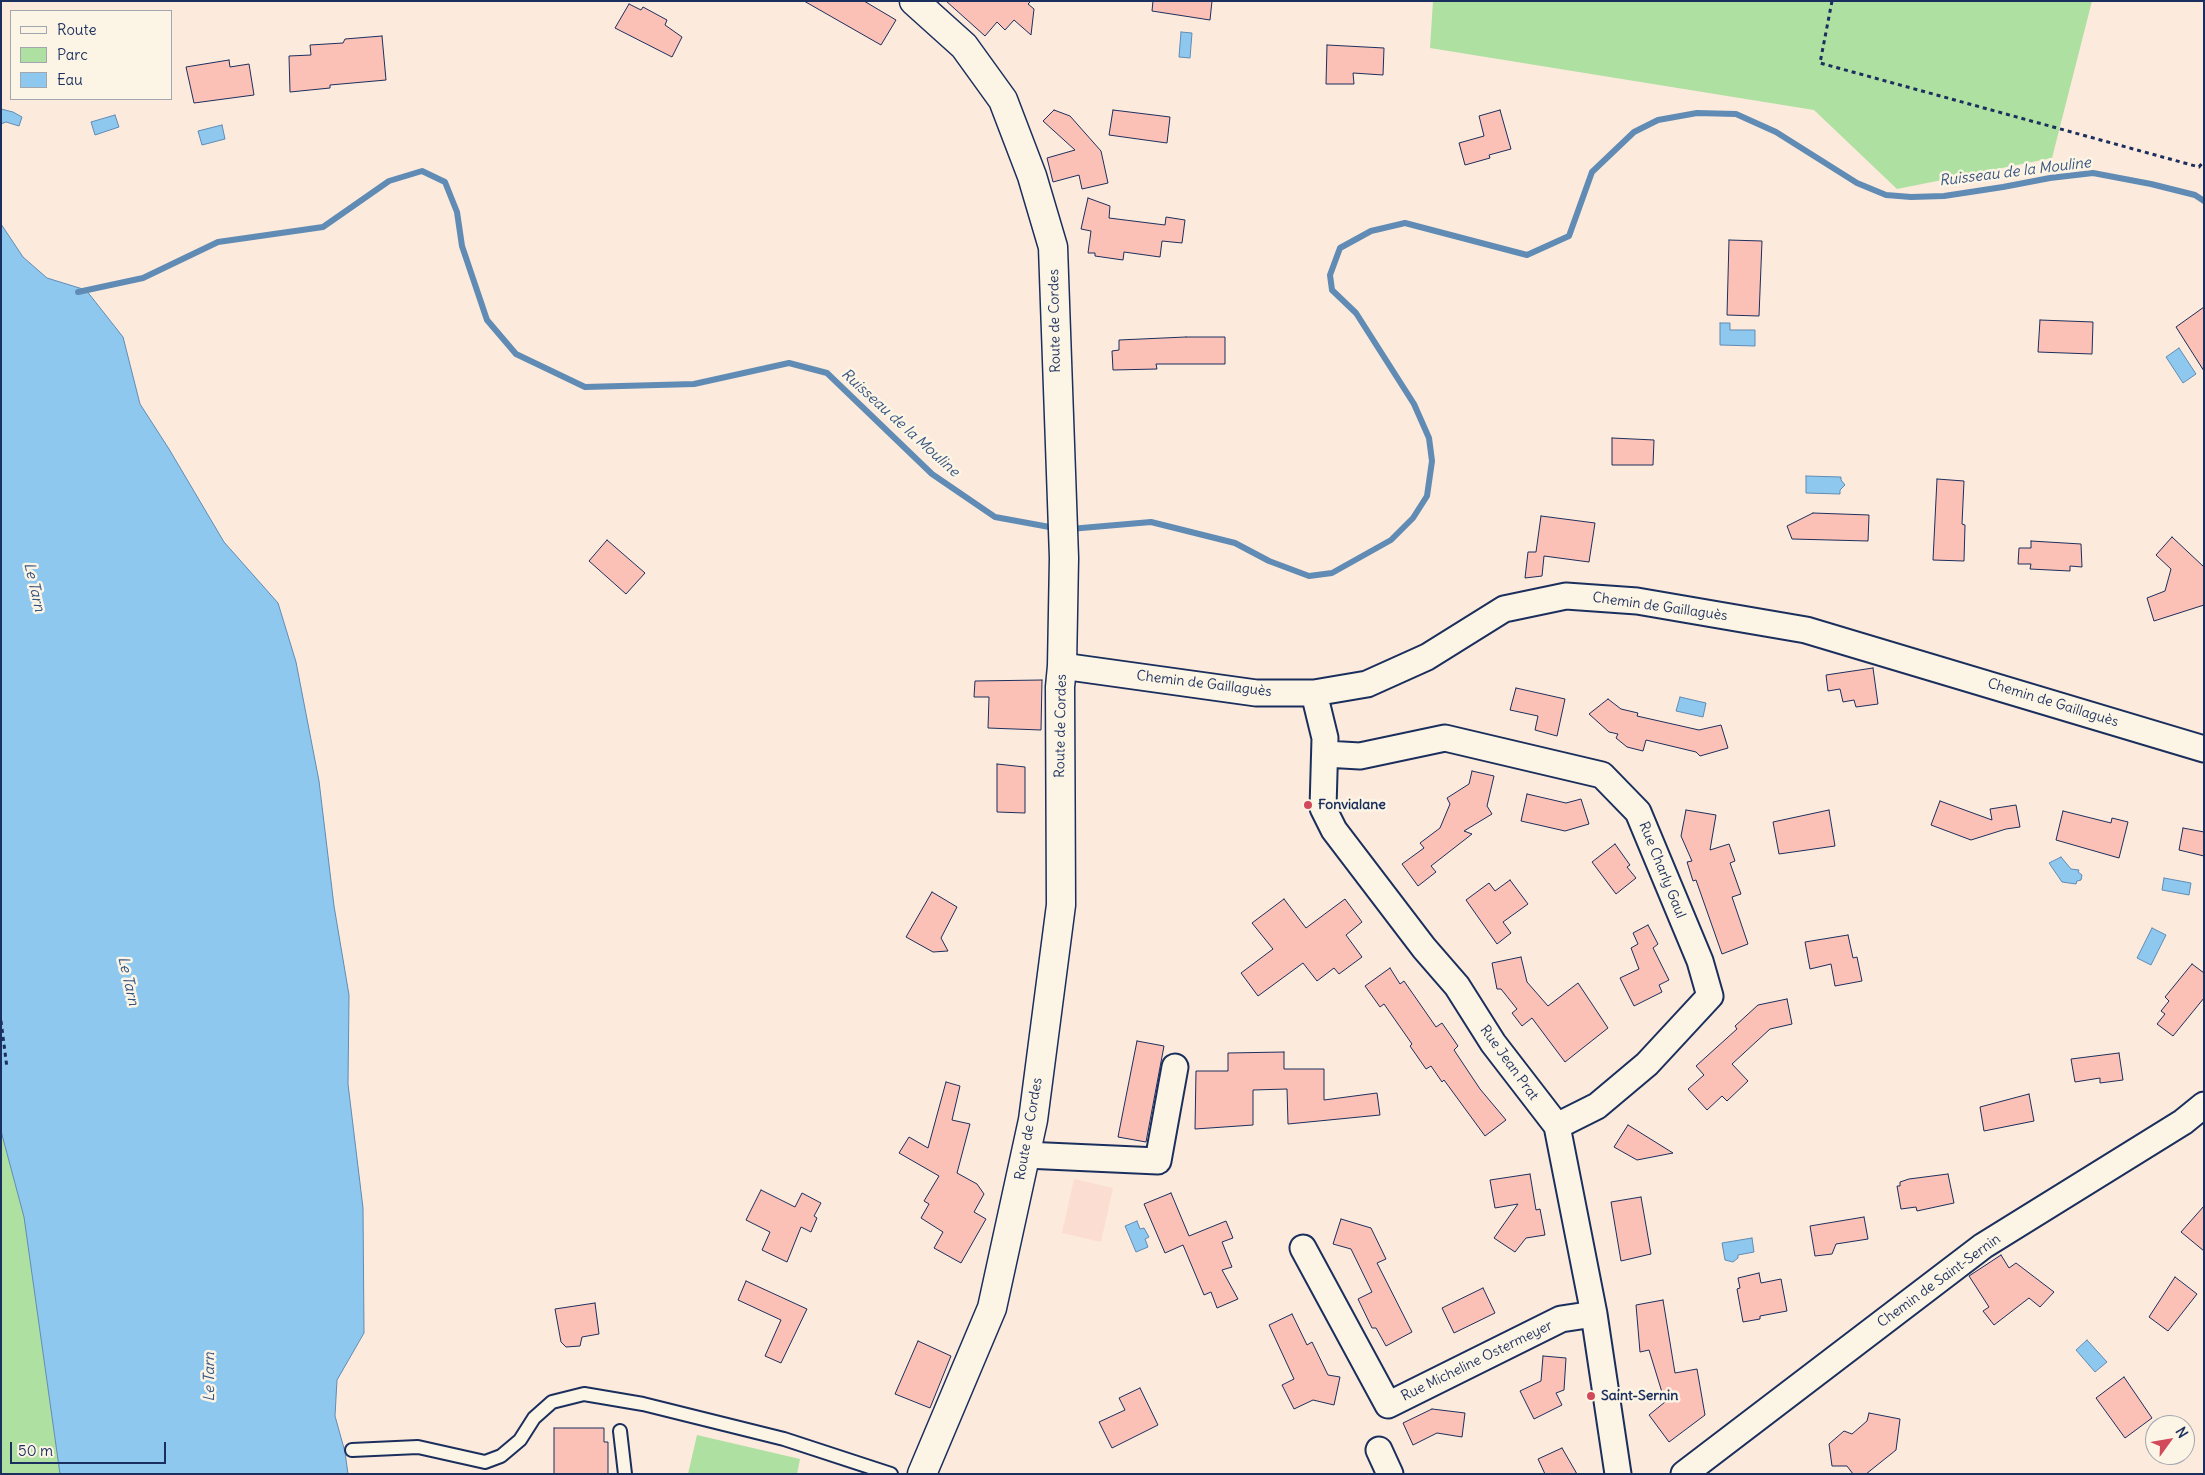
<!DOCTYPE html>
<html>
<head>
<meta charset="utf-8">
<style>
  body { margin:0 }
  #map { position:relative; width:2205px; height:1475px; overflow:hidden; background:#fceadc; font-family:Delius,sans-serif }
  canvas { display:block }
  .frame { position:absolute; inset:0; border:2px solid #1b2f5e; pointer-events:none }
  .legend { position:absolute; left:10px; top:10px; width:162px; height:90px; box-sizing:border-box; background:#fcf5e5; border:1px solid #a2a6af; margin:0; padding:6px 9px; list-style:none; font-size:15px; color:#1b2f5e }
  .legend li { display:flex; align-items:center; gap:10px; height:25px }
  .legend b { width:25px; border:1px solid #a2a6af }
  .north { position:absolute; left:2145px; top:1415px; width:50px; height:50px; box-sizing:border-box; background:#fcf5e5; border:1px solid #a2a6af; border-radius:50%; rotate:58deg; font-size:14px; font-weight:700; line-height:20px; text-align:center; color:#1b2f5e }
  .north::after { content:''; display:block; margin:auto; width:18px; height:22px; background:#d1495b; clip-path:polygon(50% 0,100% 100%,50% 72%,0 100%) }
  .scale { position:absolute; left:10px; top:1442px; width:156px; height:22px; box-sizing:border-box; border:2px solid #1b2f5e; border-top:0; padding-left:6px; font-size:15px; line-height:18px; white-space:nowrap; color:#1b2f5e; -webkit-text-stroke:4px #fcf5e5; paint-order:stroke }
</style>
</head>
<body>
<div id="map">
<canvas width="2205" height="1475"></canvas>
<div class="frame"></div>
<ul class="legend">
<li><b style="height:6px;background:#fcf5e5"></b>Route</li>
<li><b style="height:14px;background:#ade0a1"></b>Parc</li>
<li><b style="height:14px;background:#8ec8ee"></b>Eau</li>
</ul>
<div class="north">N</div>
<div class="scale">50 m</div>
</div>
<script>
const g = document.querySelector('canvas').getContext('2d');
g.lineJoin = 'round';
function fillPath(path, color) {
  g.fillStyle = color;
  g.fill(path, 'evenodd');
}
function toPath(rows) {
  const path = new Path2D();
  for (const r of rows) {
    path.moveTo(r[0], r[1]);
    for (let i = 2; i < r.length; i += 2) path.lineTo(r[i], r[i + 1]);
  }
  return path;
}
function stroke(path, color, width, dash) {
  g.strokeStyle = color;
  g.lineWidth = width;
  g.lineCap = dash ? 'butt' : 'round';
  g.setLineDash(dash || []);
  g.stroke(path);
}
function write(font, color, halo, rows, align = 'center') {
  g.font = font + ' Delius,sans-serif';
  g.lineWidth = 5;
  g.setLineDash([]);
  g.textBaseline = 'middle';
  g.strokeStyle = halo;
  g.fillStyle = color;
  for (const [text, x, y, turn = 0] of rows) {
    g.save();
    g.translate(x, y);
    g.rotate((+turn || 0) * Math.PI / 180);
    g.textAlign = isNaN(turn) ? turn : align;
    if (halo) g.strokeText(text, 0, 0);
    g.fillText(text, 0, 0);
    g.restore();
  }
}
const built = toPath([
  [1074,1179,1113,1188,1101,1242,1062,1233]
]);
const green = toPath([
  [1433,1,2092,1,2052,158,1897,189,1814,110,1430,48],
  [1,1131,24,1216,60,1474,1,1474],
  [697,1435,800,1459,797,1474,688,1474]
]);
const water = toPath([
  [1181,32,1192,33,1190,58,1179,57,1181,32],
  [1,109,13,112,22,117,19,126,6,122,1,124,1,109],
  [115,115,119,127,95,135,91,122,115,115],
  [222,125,225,139,202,145,198,131,222,125],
  [1,224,23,257,47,278,86,290,123,337,140,404,169,449,224,542,278,603,296,662,319,781,334,906,349,995,348,1084,363,1208,364,1333,337,1380,335,1416,345,1452,348,1474,60,1474,24,1217,1,1131,1,224],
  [1720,323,1730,323,1730,330,1755,330,1755,346,1720,345,1720,323],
  [2179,348,2196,374,2183,383,2166,357,2179,348],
  [1806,476,1841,477,1841,480,1845,485,1840,490,1840,494,1806,493,1806,476],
  [1680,697,1706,703,1703,717,1676,711,1680,697],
  [2061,857,2071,869,2079,870,2078,872,2082,875,2081,880,2077,881,2076,884,2062,882,2049,863,2061,857],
  [2164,878,2191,883,2189,895,2162,890,2164,878],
  [2152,928,2166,935,2151,965,2137,958,2152,928],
  [1137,1221,1140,1229,1144,1228,1149,1237,1145,1239,1148,1247,1136,1252,1125,1226,1137,1221],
  [1752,1238,1754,1252,1738,1255,1738,1258,1733,1262,1725,1260,1722,1243,1752,1238],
  [2087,1340,2107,1362,2095,1372,2076,1350,2087,1340]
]);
const stream = toPath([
  [78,292,143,278,218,242,323,227,389,181,422,171,445,182,457,212,462,246,487,320,516,354,585,387,694,384,789,363,827,373,932,474,995,517,1055,528],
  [1070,529,1151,522,1235,543,1269,561,1309,576,1332,573,1391,540,1413,518,1427,496,1432,461,1429,438,1414,404,1356,313,1332,290,1330,275,1340,248,1371,231,1405,223,1527,255,1569,236,1592,172,1634,132,1658,120,1697,113,1736,114,1776,132,1857,183,1886,195,1911,197,1944,196,2003,187,2050,178,2093,173,2151,184,2195,195,2204,201]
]);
const building = toPath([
  [804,1,864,1,896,20,881,45,804,1],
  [946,1,1031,1,1028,4,1034,9,1031,35,1014,20,1005,30,997,22,985,36,946,1],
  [1153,1,1212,1,1210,20,1152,11,1153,1],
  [629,4,641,10,643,7,667,20,665,25,682,37,672,57,615,28,629,4],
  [382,36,386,80,330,85,330,88,290,92,289,56,311,55,310,45,343,43,345,39,382,36],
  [1327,45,1384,48,1383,75,1353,73,1354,84,1326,84,1327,45],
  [229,60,230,67,249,64,254,95,194,103,186,67,229,60],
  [1054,110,1070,116,1101,151,1108,183,1082,189,1079,175,1053,182,1047,158,1075,150,1043,121,1054,110],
  [1113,110,1170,117,1167,143,1109,135,1113,110],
  [1500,110,1511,149,1489,155,1490,158,1465,165,1459,143,1484,136,1479,116,1500,110],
  [1088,198,1110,206,1109,218,1165,225,1166,217,1185,220,1182,243,1162,241,1160,257,1124,252,1123,260,1095,256,1095,253,1088,253,1091,231,1081,229,1088,198],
  [1729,240,1762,241,1759,316,1727,315,1729,240],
  [2204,307,2204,371,2176,327,2204,307],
  [2040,320,2093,322,2092,354,2038,352,2040,320],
  [1186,337,1225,337,1225,364,1156,364,1157,369,1113,370,1112,351,1119,350,1119,340,1186,337],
  [1612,438,1654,440,1653,465,1612,465,1612,438],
  [1937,479,1964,481,1962,524,1965,525,1964,561,1933,560,1937,479],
  [1813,513,1869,515,1868,541,1792,539,1787,526,1813,513],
  [1541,516,1595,523,1589,562,1544,556,1542,576,1525,578,1528,552,1536,552,1541,516],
  [2172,537,2204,567,2204,605,2154,621,2147,598,2165,591,2171,569,2156,555,2172,537],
  [607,540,645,573,626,594,589,561,607,540],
  [2031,541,2081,544,2082,567,2070,566,2070,571,2030,569,2031,564,2018,564,2019,548,2031,548,2031,541],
  [1873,668,1878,704,1856,707,1854,700,1843,702,1840,689,1828,691,1826,675,1873,668],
  [1042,680,1041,730,988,728,989,697,974,697,975,681,1042,680],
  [1516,688,1565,699,1557,736,1535,730,1538,716,1510,710,1516,688],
  [1608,699,1621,709,1638,713,1637,716,1699,730,1721,725,1728,748,1700,756,1696,752,1646,740,1643,751,1627,747,1616,738,1618,734,1609,732,1589,714,1608,699],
  [997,764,1025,767,1025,813,997,812,997,764],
  [1472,771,1494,776,1487,806,1492,814,1464,831,1472,834,1431,866,1436,872,1418,886,1402,864,1424,848,1420,843,1440,828,1450,804,1447,798,1469,784,1472,771],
  [1527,794,1566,803,1581,799,1589,824,1565,831,1521,821,1527,794],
  [1940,801,1992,820,1990,809,2016,805,2020,827,2006,829,1971,840,1931,825,1940,801],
  [1686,810,1716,815,1710,850,1729,844,1735,861,1730,863,1741,894,1732,897,1748,944,1722,954,1696,880,1693,881,1687,862,1692,861,1681,836,1686,810],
  [1829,810,1835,846,1779,854,1773,822,1829,810],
  [2063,811,2111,823,2112,818,2128,822,2119,858,2056,840,2063,811],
  [2183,828,2204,832,2204,856,2179,850,2183,828],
  [1615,844,1630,865,1627,867,1636,878,1616,894,1592,862,1615,844],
  [1510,880,1528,904,1503,922,1511,933,1497,944,1466,900,1489,883,1495,891,1510,880],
  [932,892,957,907,941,938,948,951,933,952,906,937,932,892],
  [1284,899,1306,928,1345,899,1362,922,1346,935,1362,957,1339,974,1334,968,1317,981,1303,963,1258,996,1241,973,1273,949,1252,923,1284,899],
  [1648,925,1658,944,1653,948,1669,980,1659,985,1662,992,1634,1006,1620,978,1639,969,1631,948,1638,944,1633,933,1648,925],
  [1848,935,1853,958,1857,957,1862,981,1835,986,1831,964,1810,969,1805,942,1848,935],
  [1521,957,1527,982,1548,1006,1578,983,1608,1028,1565,1062,1532,1018,1522,1026,1512,1013,1517,1009,1501,989,1497,989,1492,963,1521,957],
  [2192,964,2204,973,2204,998,2173,1036,2157,1024,2165,1014,2161,1011,2169,1001,2165,997,2192,964],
  [1390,968,1400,984,1404,981,1436,1027,1442,1023,1458,1046,1454,1050,1480,1089,1506,1120,1485,1136,1444,1080,1442,1082,1431,1066,1426,1069,1410,1046,1412,1044,1384,1004,1380,1007,1365,986,1390,968],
  [1787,999,1792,1024,1770,1029,1732,1064,1748,1081,1727,1101,1722,1096,1707,1110,1688,1089,1704,1075,1696,1066,1737,1029,1735,1026,1758,1005,1787,999],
  [1137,1041,1164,1046,1146,1142,1118,1137,1137,1041],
  [1284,1052,1284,1069,1324,1069,1324,1100,1377,1093,1380,1115,1288,1124,1287,1089,1253,1090,1253,1125,1195,1129,1196,1071,1228,1071,1228,1053,1284,1052],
  [2119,1053,2123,1080,2100,1083,2100,1078,2075,1082,2071,1059,2119,1053],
  [946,1082,960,1086,952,1120,970,1124,957,1173,977,1184,984,1194,974,1212,986,1219,961,1263,934,1248,943,1232,921,1218,929,1204,924,1201,939,1176,899,1153,909,1137,928,1148,946,1082],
  [2029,1094,2034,1121,1984,1131,1980,1107,2029,1094],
  [1628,1125,1673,1153,1637,1160,1614,1147,1628,1125],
  [1530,1174,1536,1210,1540,1209,1545,1235,1526,1238,1515,1252,1494,1238,1518,1204,1495,1208,1490,1180,1530,1174],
  [1948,1174,1954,1203,1917,1211,1916,1207,1901,1209,1897,1186,1900,1186,1900,1182,1909,1179,1948,1174],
  [761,1190,795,1207,802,1193,821,1203,814,1216,817,1218,811,1232,801,1227,787,1262,762,1250,770,1232,746,1220,761,1190],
  [1171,1193,1189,1236,1226,1221,1233,1238,1222,1242,1232,1267,1222,1270,1238,1299,1217,1308,1211,1292,1204,1295,1183,1245,1165,1253,1144,1204,1171,1193],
  [1641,1197,1651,1254,1621,1261,1611,1202,1641,1197],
  [2204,1206,2204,1251,2181,1232,2204,1206],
  [1864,1217,1868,1239,1836,1244,1832,1254,1815,1256,1810,1226,1864,1217],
  [1341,1219,1371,1228,1386,1259,1377,1263,1412,1332,1386,1346,1376,1328,1372,1328,1358,1299,1372,1292,1351,1249,1333,1244,1341,1219],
  [2001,1255,2009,1268,2016,1263,2054,1292,2040,1307,2029,1298,1994,1325,1983,1311,1989,1307,1969,1276,2001,1255],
  [1759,1273,1761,1283,1781,1279,1787,1311,1760,1316,1760,1319,1743,1322,1737,1289,1740,1288,1738,1278,1759,1273],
  [2175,1277,2197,1294,2168,1331,2149,1317,2175,1277],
  [746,1281,807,1309,781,1363,765,1356,781,1320,738,1300,746,1281],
  [1483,1288,1495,1313,1454,1333,1442,1308,1483,1288],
  [1663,1300,1675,1373,1697,1369,1705,1415,1669,1442,1649,1415,1665,1402,1649,1350,1640,1352,1636,1305,1663,1300],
  [595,1303,599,1334,582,1337,580,1346,566,1347,561,1342,555,1309,595,1303],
  [1292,1314,1307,1345,1312,1342,1328,1375,1340,1377,1334,1405,1313,1400,1294,1409,1282,1385,1294,1379,1269,1325,1292,1314],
  [918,1341,951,1356,930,1408,895,1394,918,1341],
  [1543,1356,1566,1358,1564,1390,1556,1393,1562,1405,1534,1419,1520,1391,1541,1381,1543,1356],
  [2124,1377,2152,1418,2125,1438,2096,1398,2124,1377],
  [1140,1388,1158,1425,1112,1448,1099,1422,1125,1410,1119,1398,1140,1388],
  [1432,1409,1465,1413,1462,1437,1437,1433,1413,1445,1403,1423,1432,1409],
  [1869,1413,1900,1419,1896,1450,1866,1474,1853,1474,1847,1466,1832,1466,1829,1444,1844,1431,1852,1434,1867,1421,1869,1413],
  [554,1428,604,1428,604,1442,608,1442,608,1474,554,1474,554,1428],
  [1562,1448,1577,1474,1545,1474,1538,1459,1562,1448]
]);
const path = toPath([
  [1832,1,1820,63,2199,167,2204,161],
  [1,1021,7,1068]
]);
const lane = toPath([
  [620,1431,625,1474],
  [352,1450,418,1447,485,1462,501,1456,520,1440,534,1418,552,1402,584,1394,643,1404,784,1439,891,1474]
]);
const street = toPath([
  [1062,666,1256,693,1314,693,1367,684,1427,657,1504,609,1566,596,1637,601,1806,630,2204,749],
  [1314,693,1325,738,1323,808,1334,830,1424,948,1457,986,1493,1043,1557,1126,1594,1314,1618,1474],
  [1325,754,1360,756,1445,738,1602,775,1638,812,1700,961,1710,996,1647,1064,1597,1106,1557,1126],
  [1025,1155,1158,1161,1175,1067],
  [1303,1248,1388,1405,1561,1319,1594,1314],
  [1379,1450,1390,1474],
  [1684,1474,1983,1246,2183,1122,2204,1105]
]);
const primary = toPath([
  [914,1,964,46,1003,100,1032,176,1053,247,1064,558,1062,666,1060,687,1061,905,1033,1120,992,1308,922,1474]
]);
const markers = [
  [1308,805,5,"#d1495b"],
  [1591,1396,5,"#d1495b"]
];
const streetNames = [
  ["Route de Cordes",1055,321,-91],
  ["Chemin de Gaillaguès",1660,607,8],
  ["Chemin de Gaillaguès",1204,684,7],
  ["Chemin de Gaillaguès",2053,703,17],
  ["Route de Cordes",1061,726,-89],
  ["Rue Charly Gaul",1662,870,68],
  ["Rue Jean Prat",1509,1063,54],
  ["Route de Cordes",1029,1129,-80],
  ["Chemin de Saint-Sernin",1939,1281,-36],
  ["Rue Micheline Ostermeyer",1477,1361,-26]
];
const poiNames = [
  ["Fonvialane",1318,805],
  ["Saint-Sernin",1601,1396]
];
const waterNames = [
  ["Ruisseau de la Mouline",2015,172,-7],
  ["Ruisseau de la Mouline",900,423,42],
  ["Le Tarn",34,587,77],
  ["Le Tarn",128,981,77],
  ["Le Tarn",210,1377,-90]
];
fillPath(built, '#fcddd1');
fillPath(green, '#ade0a1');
fillPath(water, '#8ec8ee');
stroke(water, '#608bb4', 1);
stroke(stream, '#608bb4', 6);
fillPath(building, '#fbc0b6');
stroke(building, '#1b2f5e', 1);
stroke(lane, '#1b2f5e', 16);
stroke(street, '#1b2f5e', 29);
stroke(primary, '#1b2f5e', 31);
stroke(path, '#1b2f5e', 3, [4, 4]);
stroke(lane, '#fcf5e5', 12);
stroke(street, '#fcf5e5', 25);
stroke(primary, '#fcf5e5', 28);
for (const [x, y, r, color] of markers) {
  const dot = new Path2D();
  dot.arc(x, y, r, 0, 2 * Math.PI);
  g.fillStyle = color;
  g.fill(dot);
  stroke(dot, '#fcf5e5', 2);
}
write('14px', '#1b2f5e', '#fcf5e5', streetNames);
write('bold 14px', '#1b2f5e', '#fcf5e5', poiNames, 'left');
write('italic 15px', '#385582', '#fcf5e5', waterNames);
</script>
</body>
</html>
